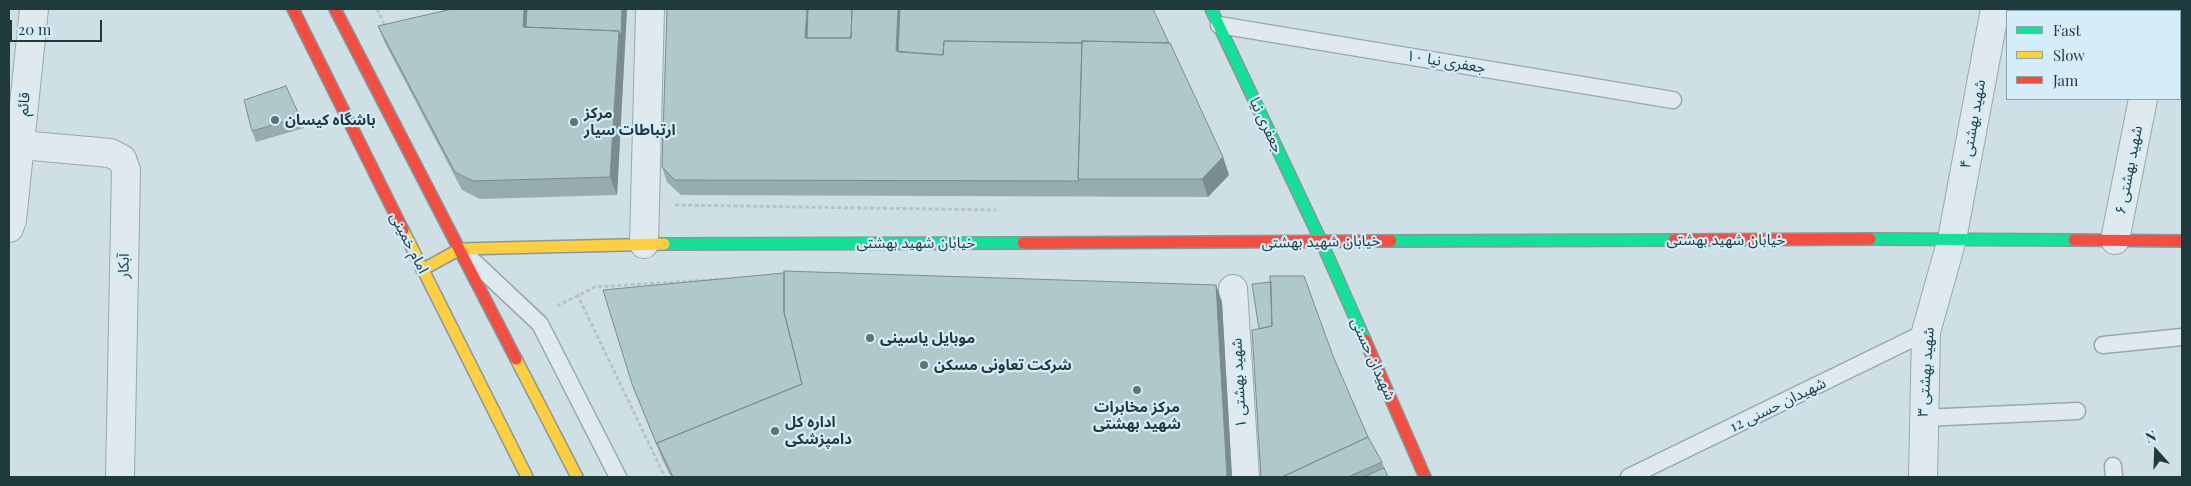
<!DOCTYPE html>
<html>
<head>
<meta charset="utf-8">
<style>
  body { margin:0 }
  #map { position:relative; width:2191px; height:486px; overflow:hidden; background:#cee0e6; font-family:"Playfair Display",serif }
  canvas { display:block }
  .frame { position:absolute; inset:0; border:10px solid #1e3a3c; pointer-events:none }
  .legend { position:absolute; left:2006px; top:10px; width:175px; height:90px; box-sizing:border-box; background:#d4edf8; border:1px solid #8ba5ad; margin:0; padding:6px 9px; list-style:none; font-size:15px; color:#1e3a3c }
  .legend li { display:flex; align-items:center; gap:10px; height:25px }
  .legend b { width:25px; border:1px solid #8ba5ad }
  .north { position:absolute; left:2131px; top:426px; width:50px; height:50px; -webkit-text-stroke:4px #d4edf8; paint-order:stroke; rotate:340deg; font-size:14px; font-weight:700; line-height:20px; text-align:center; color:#1e3a3c }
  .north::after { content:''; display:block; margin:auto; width:18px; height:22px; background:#1e3a3c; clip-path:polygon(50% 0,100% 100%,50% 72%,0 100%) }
  .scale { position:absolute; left:10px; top:20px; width:92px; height:22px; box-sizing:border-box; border:2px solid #1e3a3c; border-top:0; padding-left:6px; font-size:15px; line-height:18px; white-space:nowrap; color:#1e3a3c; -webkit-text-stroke:4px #d4edf8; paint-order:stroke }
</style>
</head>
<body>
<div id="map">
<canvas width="2191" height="486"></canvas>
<div class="frame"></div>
<ul class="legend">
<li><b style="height:6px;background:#16e098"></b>Fast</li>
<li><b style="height:6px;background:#ffcf43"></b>Slow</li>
<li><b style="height:6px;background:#f24e42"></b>Jam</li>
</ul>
<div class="north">N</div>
<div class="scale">20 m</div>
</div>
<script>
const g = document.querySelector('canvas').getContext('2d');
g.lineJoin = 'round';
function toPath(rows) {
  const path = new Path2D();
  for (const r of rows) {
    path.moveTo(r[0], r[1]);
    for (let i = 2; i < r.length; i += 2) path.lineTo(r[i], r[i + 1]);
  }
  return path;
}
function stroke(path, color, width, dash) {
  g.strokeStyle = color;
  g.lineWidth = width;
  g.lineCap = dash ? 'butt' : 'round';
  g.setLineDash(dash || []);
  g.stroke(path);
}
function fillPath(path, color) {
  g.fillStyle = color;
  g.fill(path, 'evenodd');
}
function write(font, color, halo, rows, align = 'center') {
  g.font = font + ' "Playfair Display","Noto Sans Arabic",serif';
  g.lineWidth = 4.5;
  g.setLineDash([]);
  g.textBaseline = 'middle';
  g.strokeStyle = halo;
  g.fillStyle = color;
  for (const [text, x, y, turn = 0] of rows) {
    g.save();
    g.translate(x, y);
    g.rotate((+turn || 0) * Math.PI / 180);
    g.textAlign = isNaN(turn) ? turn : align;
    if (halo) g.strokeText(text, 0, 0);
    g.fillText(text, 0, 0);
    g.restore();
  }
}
const path = toPath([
  [377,9,385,26],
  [675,205,996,210],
  [577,294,665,477],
  [557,306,595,287,725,279]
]);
const lane = toPath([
  [1219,25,1673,100],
  [472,260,540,324,618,477],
  [2103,345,2182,337],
  [1923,418,2077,411],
  [2113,466,2114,477],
  [1629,477,1926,332]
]);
const street = toPath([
  [2160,11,2161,9],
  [21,145,110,153,122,159,126,170,120,477],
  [9,228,12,220,34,9],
  [2115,240,2143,99],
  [644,244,650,9],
  [1233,289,1245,477],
  [1923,477,1926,332,1952,239,1995,9]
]);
const fast = toPath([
  [1211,9,1321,241,1365,340],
  [1870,239,2074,240],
  [1391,241,1674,240],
  [664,244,1023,243]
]);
const slow = toPath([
  [403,230,527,477],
  [422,270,460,249,664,244],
  [516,359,577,477]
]);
const jam = toPath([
  [293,9,403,230],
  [335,9,516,359],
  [1674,240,1870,239],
  [2074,240,2182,241],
  [1023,243,1391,241],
  [1365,340,1425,477]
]);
const wall = toPath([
  [627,9,617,195,480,199,462,190,385,43,378,26],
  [300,117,304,128,256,142,252,131],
  [1223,157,1229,175,1208,197,681,195,667,182,662,167],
  [1216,285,1222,302,1232,477,671,477,663,461,632,384],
  [1333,356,1368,437,1382,462,1388,477,1261,477]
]);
const shadedWall = toPath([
  [524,9,531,9,530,33,523,27],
  [622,9,627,9,617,195,610,177,619,31],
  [807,9,813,9,811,42,805,38],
  [898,9,905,9,902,56,896,51],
  [1223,157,1229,175,1208,197,1202,179],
  [1216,285,1222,302,1232,477,1227,477]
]);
const building = toPath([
  [452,9,524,9,523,27,619,31,610,177,473,181,455,172,378,26,452,9],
  [527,9,622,9,621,37,619,31,526,27,527,9],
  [667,9,807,9,805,38,851,38,852,9,898,9,896,51,943,55,944,41,1082,43,1078,179,1079,181,675,180,662,167,667,9],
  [808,9,852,9,851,38,807,38,808,9],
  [900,9,1153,9,1169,43,1082,41,1082,43,944,41,943,55,898,52,900,9],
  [1082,41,1170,43,1223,157,1202,179,1078,179,1082,41],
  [286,86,300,117,252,131,244,100,286,86],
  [784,271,1216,285,1227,477,673,477,657,443,802,384,784,312,784,271],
  [784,273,784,312,802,384,657,443,657,445,632,384,603,290,784,273],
  [1270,276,1304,276,1333,356,1368,437,1282,477,1261,477,1252,330,1272,326,1270,276],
  [1271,282,1272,326,1259,329,1252,284,1271,282],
  [1368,437,1382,462,1348,477,1282,477,1368,437],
  [1384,468,1388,477,1364,477,1384,468]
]);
const markers = [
  [275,120,5,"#5c7478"],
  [574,122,5,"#5c7478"],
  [870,338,5,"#5c7478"],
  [924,365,5,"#5c7478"],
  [1137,390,5,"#5c7478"],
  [775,431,5,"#5c7478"]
];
const streetNames = [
  ["جعفری نیا ۱۰",1446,62,9],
  ["قائم",24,104,-85],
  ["شهید بهشتی ۴",1973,124,-80],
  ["جعفری نیا",1266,125,65],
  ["شهید بهشتی ۶",2129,170,-79],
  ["خیابان شهید بهشتی",1726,240],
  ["خیابان شهید بهشتی",1321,242,-1],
  ["امام خمینی",409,243,63],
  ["خیابان شهید بهشتی",916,243],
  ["آبکار",124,266,-89],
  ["شهیدان حسنی",1373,359,66],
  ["شهید بهشتی ۳",1926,372,-86],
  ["شهید بهشتی ۱",1239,383,-93],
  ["شهیدان حسنی 12",1778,405,-26]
];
const poiNames = [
  ["مرکز",584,113],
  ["ارتباطات سیار",584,130],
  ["باشگاه کیسان",285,120],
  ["موبایل یاسینی",880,338],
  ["شرکت تعاونی مسکن",934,365],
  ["مرکز مخابرات",1137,407,"center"],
  ["شهید بهشتی",1137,424,"center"],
  ["اداره کل",785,422],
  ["دامپزشکی",785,439]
];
stroke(lane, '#97a8ac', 19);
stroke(street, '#97a8ac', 30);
stroke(fast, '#87989b', 14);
stroke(slow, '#87989b', 14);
stroke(jam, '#87989b', 14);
stroke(path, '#b7c4c7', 3, [4, 2.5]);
stroke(lane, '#e0eaee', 16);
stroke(street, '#e0eaee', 28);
stroke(fast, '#16e098', 11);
stroke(slow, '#ffcf43', 11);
stroke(jam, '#f24e42', 11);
fillPath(wall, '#96acae');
fillPath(shadedWall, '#7a8c8d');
fillPath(building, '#afc8ca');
stroke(building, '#7a8c8d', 1);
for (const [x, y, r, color] of markers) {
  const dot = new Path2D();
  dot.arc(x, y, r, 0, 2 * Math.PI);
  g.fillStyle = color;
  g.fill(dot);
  stroke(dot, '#d4edf8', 2);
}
write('15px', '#1e3a3c', '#d4edf8', streetNames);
write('bold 15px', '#1e3a3c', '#d4edf8', poiNames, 'left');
</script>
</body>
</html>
